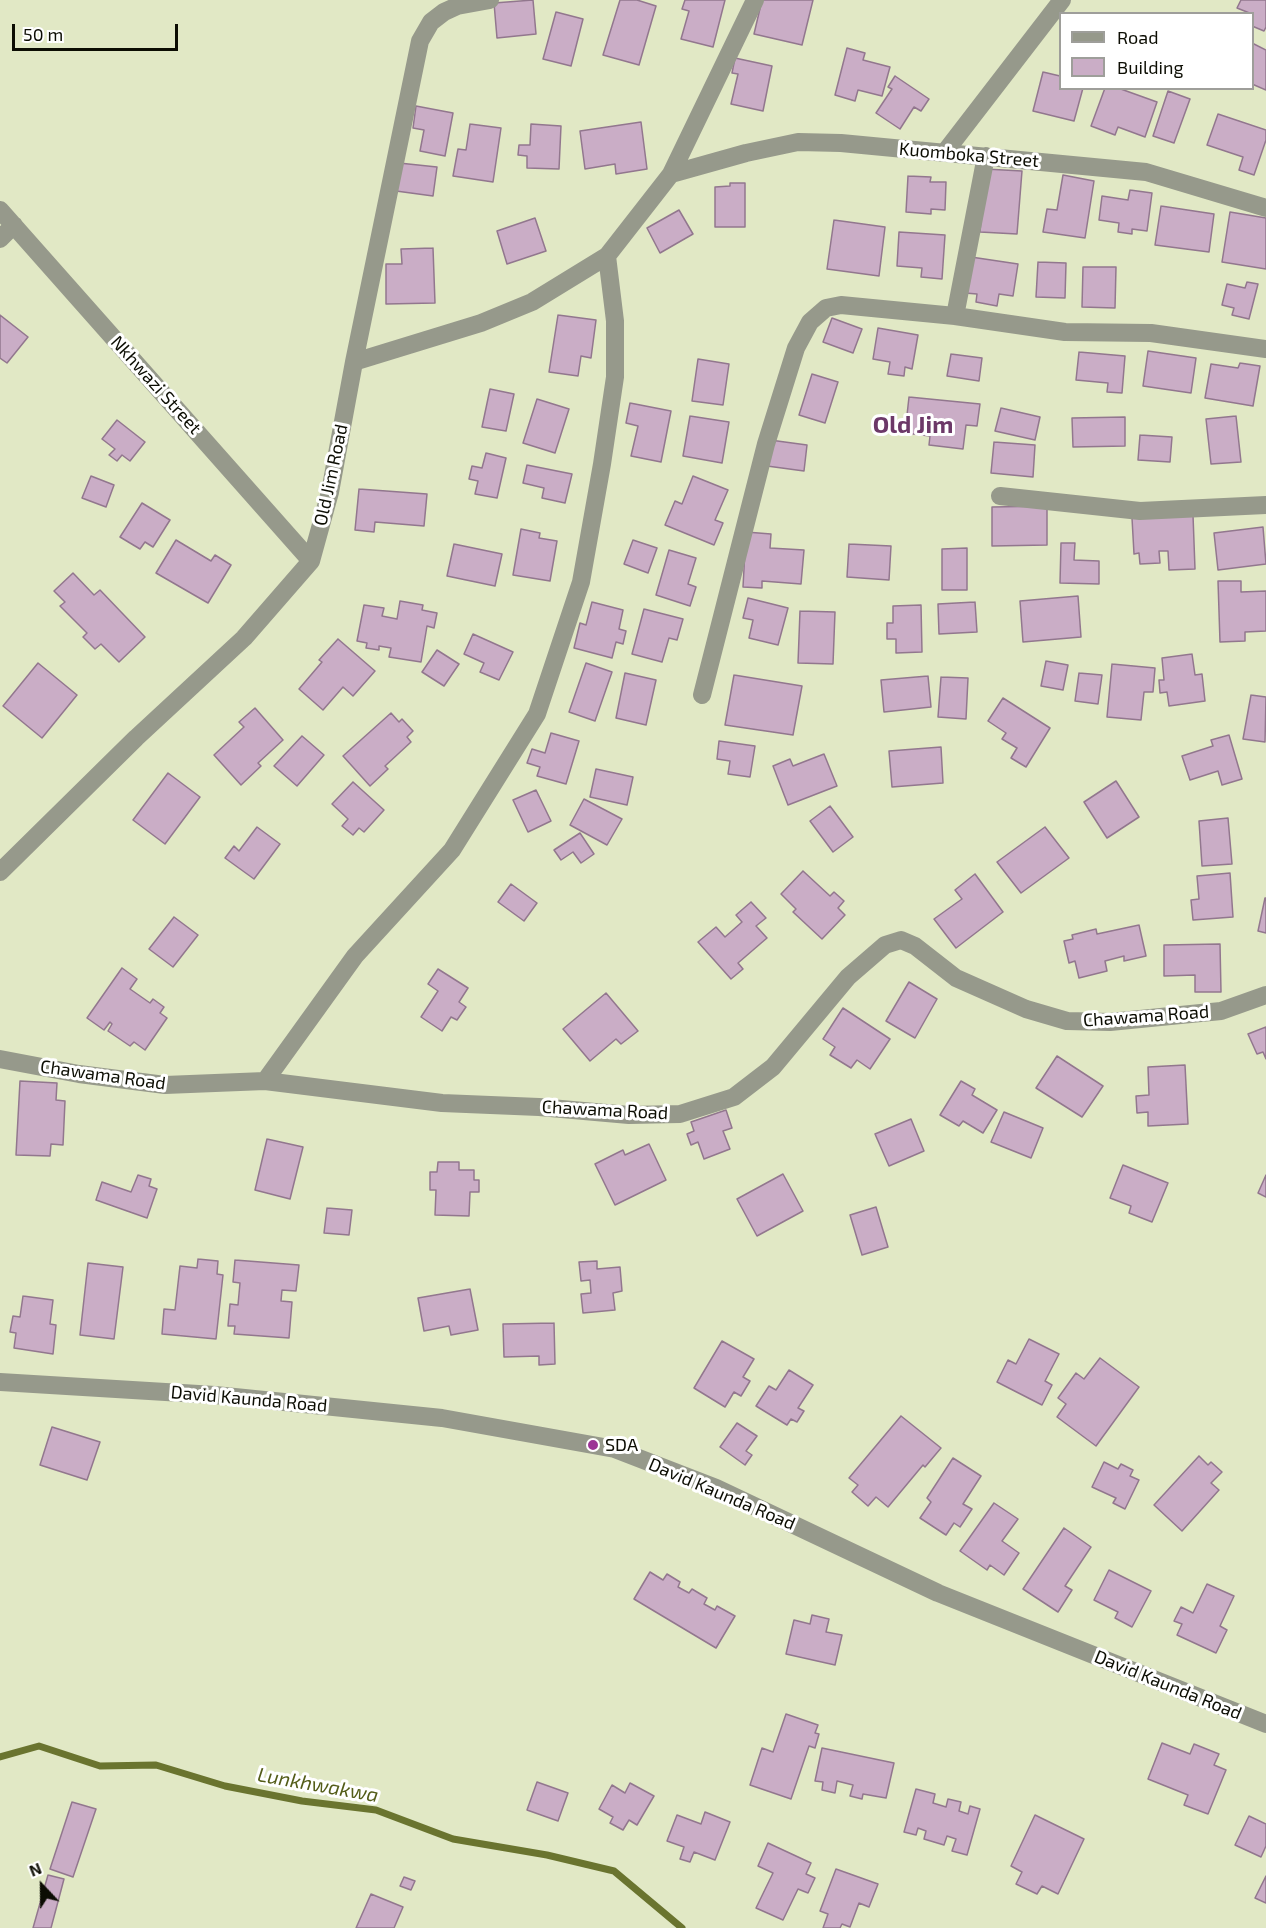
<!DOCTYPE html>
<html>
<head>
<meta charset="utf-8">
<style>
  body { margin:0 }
  #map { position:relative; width:1266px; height:1928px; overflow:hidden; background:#e1e8c5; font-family:"Exo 2",sans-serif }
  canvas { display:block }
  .legend { position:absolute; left:1059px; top:12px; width:195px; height:78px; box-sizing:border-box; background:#fff; border:2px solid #9e9e9a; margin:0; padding:8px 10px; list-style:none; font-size:18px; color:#0c0d03 }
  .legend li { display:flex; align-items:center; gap:12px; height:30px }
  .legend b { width:30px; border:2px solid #9e9e9a }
  .north { position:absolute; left:12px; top:1856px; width:60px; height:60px; -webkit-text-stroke:4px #fff; paint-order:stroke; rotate:338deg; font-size:16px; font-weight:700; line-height:24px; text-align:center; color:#0c0d03 }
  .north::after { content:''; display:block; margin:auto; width:21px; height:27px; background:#0c0d03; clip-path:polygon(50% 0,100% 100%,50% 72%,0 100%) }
  .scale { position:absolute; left:12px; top:24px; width:166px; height:27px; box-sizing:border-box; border:3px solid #0c0d03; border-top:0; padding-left:8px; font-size:18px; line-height:21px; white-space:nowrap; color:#0c0d03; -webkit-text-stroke:4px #fff; paint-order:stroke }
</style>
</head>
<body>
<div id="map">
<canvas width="1266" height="1928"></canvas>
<ul class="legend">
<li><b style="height:8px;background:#96998b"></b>Road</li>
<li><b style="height:16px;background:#caadc6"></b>Building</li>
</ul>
<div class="north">N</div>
<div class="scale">50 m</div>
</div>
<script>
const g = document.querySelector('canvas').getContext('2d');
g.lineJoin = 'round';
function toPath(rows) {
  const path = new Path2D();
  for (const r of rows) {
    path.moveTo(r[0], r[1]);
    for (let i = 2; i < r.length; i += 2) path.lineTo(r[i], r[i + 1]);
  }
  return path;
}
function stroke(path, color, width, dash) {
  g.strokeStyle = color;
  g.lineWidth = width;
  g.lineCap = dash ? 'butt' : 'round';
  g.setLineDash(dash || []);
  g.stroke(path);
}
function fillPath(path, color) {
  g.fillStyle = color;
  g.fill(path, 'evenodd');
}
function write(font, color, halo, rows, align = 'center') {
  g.font = font + ' "Exo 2",sans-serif';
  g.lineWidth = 6;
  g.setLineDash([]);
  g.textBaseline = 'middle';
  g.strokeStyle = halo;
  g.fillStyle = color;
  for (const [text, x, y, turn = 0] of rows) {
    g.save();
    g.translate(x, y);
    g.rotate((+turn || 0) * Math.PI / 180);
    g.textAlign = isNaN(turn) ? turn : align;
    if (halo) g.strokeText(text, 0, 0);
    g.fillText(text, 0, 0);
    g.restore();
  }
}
const stream = toPath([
  [0,1757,39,1746,100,1766,156,1765,225,1786,302,1801,376,1810,453,1839,547,1855,614,1871,682,1928]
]);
const building = toPath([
  [533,0,536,34,497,38,494,3,533,0],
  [620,0,637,0,656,6,639,65,603,55,620,0],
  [685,0,725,0,713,47,681,39,689,11,682,9,685,0],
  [762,0,813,0,802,45,754,34,762,0],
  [1241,0,1266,0,1266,27,1264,31,1252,26,1252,14,1237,8,1241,0],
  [556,12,583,19,571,66,543,59,556,12],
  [1252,43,1266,50,1266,90,1252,84,1252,43],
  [847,48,865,53,863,60,890,67,882,96,858,90,855,101,835,95,847,48],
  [735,58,772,66,763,111,731,104,738,74,732,73,735,58],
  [1043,72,1060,76,1060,88,1083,88,1074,121,1033,111,1043,72],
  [895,76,929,99,921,111,914,107,900,129,876,113,892,89,888,87,895,76],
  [1105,88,1118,88,1157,102,1145,137,1118,127,1115,135,1091,126,1105,88],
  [1168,91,1190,99,1174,143,1153,136,1168,91],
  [416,106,453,113,445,156,420,151,424,130,413,128,416,106],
  [1218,114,1266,130,1266,140,1254,175,1239,170,1243,157,1207,145,1218,114],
  [641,122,647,169,616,174,615,164,585,169,580,131,641,122],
  [470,124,501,128,493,182,453,176,458,149,466,150,470,124],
  [531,124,561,126,559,169,527,168,527,156,518,155,519,145,530,145,531,124],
  [399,163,437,167,433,196,396,191,399,163],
  [985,169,1022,171,1017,234,980,232,985,169],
  [1063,175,1094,181,1085,238,1043,232,1047,209,1057,210,1063,175],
  [908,176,931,177,930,182,946,182,945,210,931,209,931,214,906,212,908,176],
  [730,183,745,183,745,227,715,227,715,187,730,186,730,183],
  [1130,190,1152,193,1147,231,1132,229,1132,234,1118,232,1119,223,1099,220,1102,196,1128,200,1130,190],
  [1161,206,1214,214,1209,252,1155,245,1161,206],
  [679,210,693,234,660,253,647,228,679,210],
  [1230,212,1266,218,1266,269,1222,262,1230,212],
  [535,218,546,251,507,264,497,231,535,218],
  [834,220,885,227,879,276,827,269,834,220],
  [899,232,945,235,942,279,921,277,922,268,897,266,899,232],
  [433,248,435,303,386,304,386,264,402,264,401,249,433,248],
  [971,257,1018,264,1013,296,999,294,997,306,976,302,977,294,965,293,971,257],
  [1038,262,1066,263,1065,298,1036,297,1038,262],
  [1083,267,1116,267,1115,308,1082,307,1083,267],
  [1247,282,1258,284,1249,319,1232,315,1234,308,1222,305,1227,284,1245,288,1247,282],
  [0,315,28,337,7,363,0,358,0,315],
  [558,315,596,320,591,358,581,356,578,376,549,372,558,315],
  [832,318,862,329,853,353,823,342,832,318],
  [878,328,918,335,912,369,905,367,904,376,888,374,890,362,873,359,878,328],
  [1148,351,1196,358,1191,393,1143,386,1148,351],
  [1079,352,1125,356,1122,393,1107,392,1108,383,1076,380,1079,352],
  [951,354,982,358,979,381,947,376,951,354],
  [698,359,729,364,723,405,692,401,698,359],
  [1240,363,1260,366,1253,406,1205,398,1211,364,1238,368,1240,363],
  [812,374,838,382,825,423,799,415,812,374],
  [490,389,514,394,506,431,482,427,490,389],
  [909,397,980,404,977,426,966,425,963,449,929,445,930,436,905,433,909,397],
  [537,399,569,409,555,453,523,443,537,399],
  [630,403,671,411,661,462,631,456,638,426,626,423,630,403],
  [1001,408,1040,417,1035,440,995,431,1001,408],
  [690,416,729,422,722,463,683,456,690,416],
  [1236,416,1241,462,1211,464,1206,419,1236,416],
  [1125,417,1125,446,1073,447,1072,418,1125,417],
  [117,420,145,442,130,461,122,455,117,461,109,455,115,449,102,439,117,420],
  [1140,435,1172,437,1170,462,1138,460,1140,435],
  [770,440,807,445,804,471,767,466,770,440],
  [994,442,1035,445,1033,477,991,473,994,442],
  [486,453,506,458,497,498,475,494,478,481,469,479,472,466,482,468,486,453],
  [527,465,572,474,565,503,542,498,544,488,523,483,527,465],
  [91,476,114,485,106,507,82,498,91,476],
  [693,476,728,490,715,520,723,523,714,545,665,525,675,501,682,504,693,476],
  [359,489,427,494,424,526,375,522,374,532,355,530,359,489],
  [142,503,170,520,153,547,145,542,140,549,120,537,142,503],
  [1047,506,1047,545,992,546,992,507,1047,506],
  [1193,515,1195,569,1169,570,1168,551,1159,551,1160,563,1140,564,1139,553,1134,554,1132,518,1193,515],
  [1263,527,1266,564,1218,570,1214,533,1263,527],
  [521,529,540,533,539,538,557,541,550,581,513,575,521,529],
  [746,532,771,534,770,548,804,550,801,584,762,581,762,588,743,587,746,532],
  [176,540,211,561,215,555,231,565,208,603,156,573,176,540],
  [633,540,657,548,648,573,624,564,633,540],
  [1061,543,1075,543,1074,560,1099,561,1099,584,1060,583,1061,543],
  [454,544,502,554,495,586,447,576,454,544],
  [849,544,891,546,889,580,847,577,849,544],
  [967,548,967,590,942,590,942,549,967,548],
  [669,550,696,558,688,584,696,587,690,606,656,595,669,550],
  [73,573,94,595,100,590,145,637,119,662,101,644,95,649,83,637,87,633,60,606,65,602,54,591,73,573],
  [1218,581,1241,581,1241,592,1266,591,1266,631,1245,632,1245,641,1220,642,1218,581],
  [1078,596,1081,637,1023,642,1020,601,1078,596],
  [748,598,788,608,778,645,749,638,753,620,743,618,748,598],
  [400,601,423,605,422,610,437,613,434,628,427,626,421,662,389,657,391,648,379,646,379,650,366,648,367,643,357,641,364,605,384,608,382,616,397,619,400,601],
  [592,602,623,610,619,629,626,631,623,644,616,642,612,658,574,648,580,623,586,625,592,602],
  [975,602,977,632,939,634,938,604,975,602],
  [921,605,922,652,896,653,896,639,887,639,887,623,893,623,893,606,921,605],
  [644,609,683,619,677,640,669,638,662,662,632,654,644,609],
  [800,611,835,612,833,664,798,663,800,611],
  [473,634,513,652,499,680,480,672,484,663,464,654,473,634],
  [338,639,375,671,353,696,343,687,323,710,299,689,322,662,319,660,338,639],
  [437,650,459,664,444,686,422,672,437,650],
  [1192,654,1195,675,1202,674,1205,701,1169,706,1167,692,1160,693,1159,680,1164,680,1162,658,1192,654],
  [1046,661,1068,665,1063,690,1041,686,1046,661],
  [38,663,77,695,42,738,3,706,38,663],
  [586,663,612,672,595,721,569,712,586,663],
  [1112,664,1155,668,1153,692,1144,692,1141,720,1107,717,1112,664],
  [625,673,656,680,646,725,616,718,625,673],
  [1079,673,1102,675,1098,704,1075,701,1079,673],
  [734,675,802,686,793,735,725,725,734,675],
  [928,676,931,707,884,712,881,680,928,676],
  [941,677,968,678,966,719,938,717,941,677],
  [1251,695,1266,697,1265,742,1243,739,1251,695],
  [1003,698,1050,728,1026,767,1011,758,1017,748,1002,739,1006,733,988,721,1003,698],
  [255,708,283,740,258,763,261,766,241,785,214,755,244,727,239,722,255,708],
  [391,713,399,722,402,719,413,731,407,737,411,742,385,766,388,769,370,786,343,756,391,713],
  [551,733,579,741,566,784,537,776,540,767,527,763,532,749,545,753,551,733],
  [1229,735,1242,779,1222,785,1218,771,1190,780,1182,756,1213,746,1211,740,1229,735],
  [302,736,324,755,297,786,274,766,302,736],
  [719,741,755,746,750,777,728,774,730,761,717,759,719,741],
  [941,747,943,783,892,787,889,751,941,747],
  [824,754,837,786,788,805,773,766,790,759,793,766,824,754],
  [596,769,633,777,627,805,590,797,596,769],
  [168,773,200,797,165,844,133,820,168,773],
  [1116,781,1139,817,1107,838,1084,802,1116,781],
  [353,782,384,810,364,832,359,828,353,835,342,826,348,819,332,804,353,782],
  [536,790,551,821,528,832,513,800,536,790],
  [584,799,622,819,607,845,570,825,584,799],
  [830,806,853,837,833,852,810,821,830,806],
  [1228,818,1232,864,1202,866,1199,821,1228,818],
  [257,827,280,844,254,879,225,858,234,846,239,851,257,827],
  [1045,827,1069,858,1021,893,997,862,1045,827],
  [580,833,594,854,581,863,573,852,561,860,554,850,580,833],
  [803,871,830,896,834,892,844,901,838,908,845,915,822,939,793,912,796,909,781,894,803,871],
  [1230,873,1233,917,1193,920,1191,900,1199,899,1197,876,1230,873],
  [975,874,1003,912,956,948,934,919,962,899,955,890,975,874],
  [511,884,537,903,524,921,498,902,511,884],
  [1265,898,1266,898,1266,933,1258,931,1265,898],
  [751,902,766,918,756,926,767,938,738,963,743,969,731,979,698,942,716,927,725,937,742,922,736,915,751,902],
  [174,917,198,935,173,967,149,949,174,917],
  [1139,925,1146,956,1124,961,1124,956,1105,961,1107,971,1079,978,1075,961,1069,963,1064,941,1073,939,1072,935,1096,929,1097,934,1139,925],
  [1220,944,1221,992,1195,992,1195,975,1164,976,1164,945,1220,944],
  [122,968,137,979,130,989,150,1003,153,999,164,1007,160,1013,167,1018,145,1050,134,1042,130,1046,108,1031,112,1024,110,1022,104,1030,87,1018,122,968],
  [438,969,468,988,459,1002,466,1007,457,1020,451,1017,442,1031,421,1017,438,991,428,984,438,969],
  [909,982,937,999,915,1038,886,1021,909,982],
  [606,993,638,1031,621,1044,616,1039,590,1061,563,1029,606,993],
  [843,1008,890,1039,870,1069,857,1060,851,1068,830,1055,835,1047,823,1039,843,1008],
  [1266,1027,1266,1059,1263,1052,1257,1054,1248,1034,1266,1027],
  [1057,1056,1103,1086,1082,1117,1036,1088,1057,1056],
  [1185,1065,1188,1124,1148,1126,1148,1112,1137,1113,1136,1096,1149,1095,1148,1067,1185,1065],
  [20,1081,57,1083,56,1100,65,1101,63,1145,51,1144,50,1156,16,1155,20,1081],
  [961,1081,975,1089,972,1095,997,1110,983,1133,963,1121,959,1126,940,1115,961,1081],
  [726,1110,732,1128,723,1131,730,1149,704,1159,698,1142,691,1145,687,1134,694,1131,691,1122,726,1110],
  [1004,1112,1043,1128,1031,1158,991,1142,1004,1112],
  [911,1119,924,1151,889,1166,875,1134,911,1119],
  [267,1139,303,1147,290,1199,255,1190,267,1139],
  [649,1144,666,1180,615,1205,595,1164,623,1150,625,1155,649,1144],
  [438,1162,459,1162,459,1170,474,1170,474,1180,479,1180,479,1192,470,1192,469,1216,435,1215,436,1190,430,1190,430,1172,437,1172,438,1162],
  [1123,1165,1168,1183,1152,1222,1129,1213,1131,1206,1110,1198,1123,1165],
  [783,1174,803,1211,757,1236,737,1199,783,1174],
  [138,1175,151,1179,149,1186,157,1189,147,1218,96,1200,102,1182,131,1192,138,1175],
  [1266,1175,1266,1197,1258,1193,1266,1175],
  [876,1207,888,1247,862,1255,850,1215,876,1207],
  [327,1208,352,1210,349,1235,324,1233,327,1208],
  [198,1259,218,1261,217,1274,223,1275,216,1339,162,1334,164,1309,175,1310,180,1266,197,1268,198,1259],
  [235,1260,299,1265,296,1291,282,1290,281,1301,292,1302,289,1338,234,1334,235,1326,228,1326,230,1304,238,1305,240,1283,233,1282,235,1260],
  [597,1261,597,1269,620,1267,622,1291,613,1293,615,1310,583,1313,581,1294,591,1293,590,1280,581,1281,579,1262,597,1261],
  [88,1263,123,1267,114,1339,80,1335,88,1263],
  [470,1289,478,1330,451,1335,449,1326,424,1331,418,1298,470,1289],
  [23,1296,53,1300,50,1324,56,1325,53,1354,14,1348,16,1333,10,1332,13,1316,20,1317,23,1296],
  [554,1323,555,1364,539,1365,539,1356,504,1357,503,1324,554,1323],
  [1029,1339,1059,1354,1045,1381,1052,1385,1042,1405,997,1382,1008,1360,1016,1364,1029,1339],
  [722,1341,754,1359,743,1377,750,1381,741,1396,734,1392,725,1407,694,1388,722,1341],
  [1100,1358,1139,1387,1096,1446,1057,1417,1066,1404,1058,1398,1076,1373,1084,1379,1100,1358],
  [789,1370,813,1385,798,1408,804,1411,797,1422,791,1419,787,1425,756,1406,769,1386,776,1390,789,1370],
  [901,1416,941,1448,925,1467,923,1465,888,1507,876,1497,868,1506,852,1492,858,1485,849,1478,901,1416],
  [737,1423,757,1436,746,1451,752,1455,745,1465,720,1447,737,1423],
  [52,1427,100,1442,87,1480,40,1465,52,1427],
  [1199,1456,1208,1465,1211,1462,1222,1472,1211,1483,1219,1490,1182,1531,1154,1505,1199,1456],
  [953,1458,981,1476,963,1504,972,1509,960,1527,954,1523,946,1535,920,1518,931,1502,927,1498,953,1458],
  [1104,1462,1118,1469,1121,1464,1133,1470,1130,1476,1139,1480,1125,1509,1113,1503,1116,1498,1092,1487,1104,1462],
  [994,1503,1018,1519,1002,1541,1019,1553,1004,1575,990,1565,987,1570,960,1551,994,1503],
  [1064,1528,1091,1547,1065,1586,1072,1590,1058,1612,1023,1589,1064,1528],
  [1109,1570,1151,1591,1132,1627,1115,1618,1118,1612,1094,1600,1109,1570],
  [650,1572,663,1580,667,1574,680,1582,678,1587,689,1593,692,1589,707,1598,704,1604,715,1610,717,1606,735,1616,716,1648,634,1599,650,1572],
  [1207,1584,1234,1596,1220,1626,1227,1630,1216,1653,1177,1635,1182,1624,1174,1621,1181,1607,1193,1613,1207,1584],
  [812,1615,829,1619,826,1632,842,1635,835,1665,786,1654,794,1620,810,1624,812,1615],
  [786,1714,818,1725,815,1733,819,1734,815,1748,809,1746,791,1799,750,1785,762,1748,773,1752,786,1714],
  [1162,1743,1190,1754,1194,1744,1219,1754,1214,1765,1226,1770,1208,1814,1184,1805,1188,1795,1148,1779,1162,1743],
  [822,1748,894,1763,886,1798,863,1794,862,1799,850,1796,853,1785,837,1781,835,1793,822,1790,823,1782,815,1781,822,1748],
  [537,1782,568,1793,558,1821,527,1810,537,1782],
  [630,1783,654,1796,637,1825,629,1820,623,1830,610,1823,613,1817,599,1809,612,1785,625,1793,630,1783],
  [916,1789,935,1794,933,1803,946,1807,948,1799,961,1802,959,1811,968,1814,970,1806,980,1809,967,1855,952,1851,956,1839,947,1836,944,1845,924,1839,926,1831,918,1828,916,1835,904,1832,916,1789],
  [72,1802,96,1809,73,1877,50,1869,72,1802],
  [705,1812,730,1822,715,1860,694,1852,690,1862,680,1859,684,1847,667,1841,677,1815,701,1824,705,1812],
  [1035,1815,1084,1839,1058,1894,1042,1886,1037,1894,1016,1884,1022,1872,1011,1866,1035,1815],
  [1249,1816,1266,1824,1266,1846,1261,1857,1235,1845,1249,1816],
  [768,1843,811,1863,806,1874,815,1878,808,1893,798,1889,783,1920,756,1908,773,1873,758,1866,768,1843],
  [836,1869,878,1884,869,1907,859,1903,850,1927,842,1924,840,1928,823,1928,828,1914,820,1911,836,1869],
  [48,1875,64,1879,51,1928,33,1928,48,1875],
  [1266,1876,1266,1903,1255,1898,1266,1876],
  [404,1877,415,1881,411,1890,400,1886,404,1877],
  [371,1894,403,1907,394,1928,356,1928,371,1894]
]);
const minor = toPath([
  [945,152,1062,0],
  [671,174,746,153,798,142,841,143,1146,172,1266,208],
  [0,210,311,561],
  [0,239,14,225],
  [955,316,986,156],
  [354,362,481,323,532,302,607,256,671,174,755,0],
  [1000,496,1140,511,1266,505],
  [702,695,766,444,796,348,810,322,826,308,841,305,955,316,1065,332,1151,333,1266,349],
  [0,872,136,738,244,638,311,561,330,492,354,362,420,41,431,22,444,12,457,6,490,0],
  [0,1059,79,1074,165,1085,265,1081,442,1103,539,1107,629,1115,680,1114,734,1097,773,1067,848,977,885,945,901,940,915,946,956,978,1026,1009,1067,1021,1110,1022,1221,1011,1266,995],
  [265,1081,355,956,452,850,537,714,581,582,602,464,615,377,615,321,607,256],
  [0,1382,215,1395,442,1418,615,1449,716,1488,938,1593,1266,1724]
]);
const markers = [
  [593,1445,6,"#9c3496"]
];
const streetNames = [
  ["Kuomboka Street",969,155,5],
  ["Nkhwazi Street",156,385,48],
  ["Old Jim Road",331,475,-78],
  ["Chawama Road",1146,1016,-4],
  ["Chawama Road",103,1075,8],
  ["Chawama Road",605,1110,3],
  ["David Kaunda Road",249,1399,5],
  ["David Kaunda Road",722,1494,23],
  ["David Kaunda Road",1168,1685,22]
];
const poiNames = [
  ["SDA",605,1445]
];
const waterNames = [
  ["Lunkhwakwa",318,1785,10]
];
const districtNames = [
  ["Old Jim",913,425]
];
stroke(stream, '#6a742f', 7);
fillPath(building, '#caadc6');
stroke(building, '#92778e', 1.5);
stroke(minor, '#96998b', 18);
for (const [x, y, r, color] of markers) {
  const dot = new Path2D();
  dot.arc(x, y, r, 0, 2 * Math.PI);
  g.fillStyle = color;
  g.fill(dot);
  stroke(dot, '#fff', 2);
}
write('18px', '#0c0d03', '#fff', streetNames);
write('18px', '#0c0d03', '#fff', poiNames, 'left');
write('italic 20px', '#535c18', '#fff', waterNames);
write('bold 24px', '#6c3868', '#fff', districtNames);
</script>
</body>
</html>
